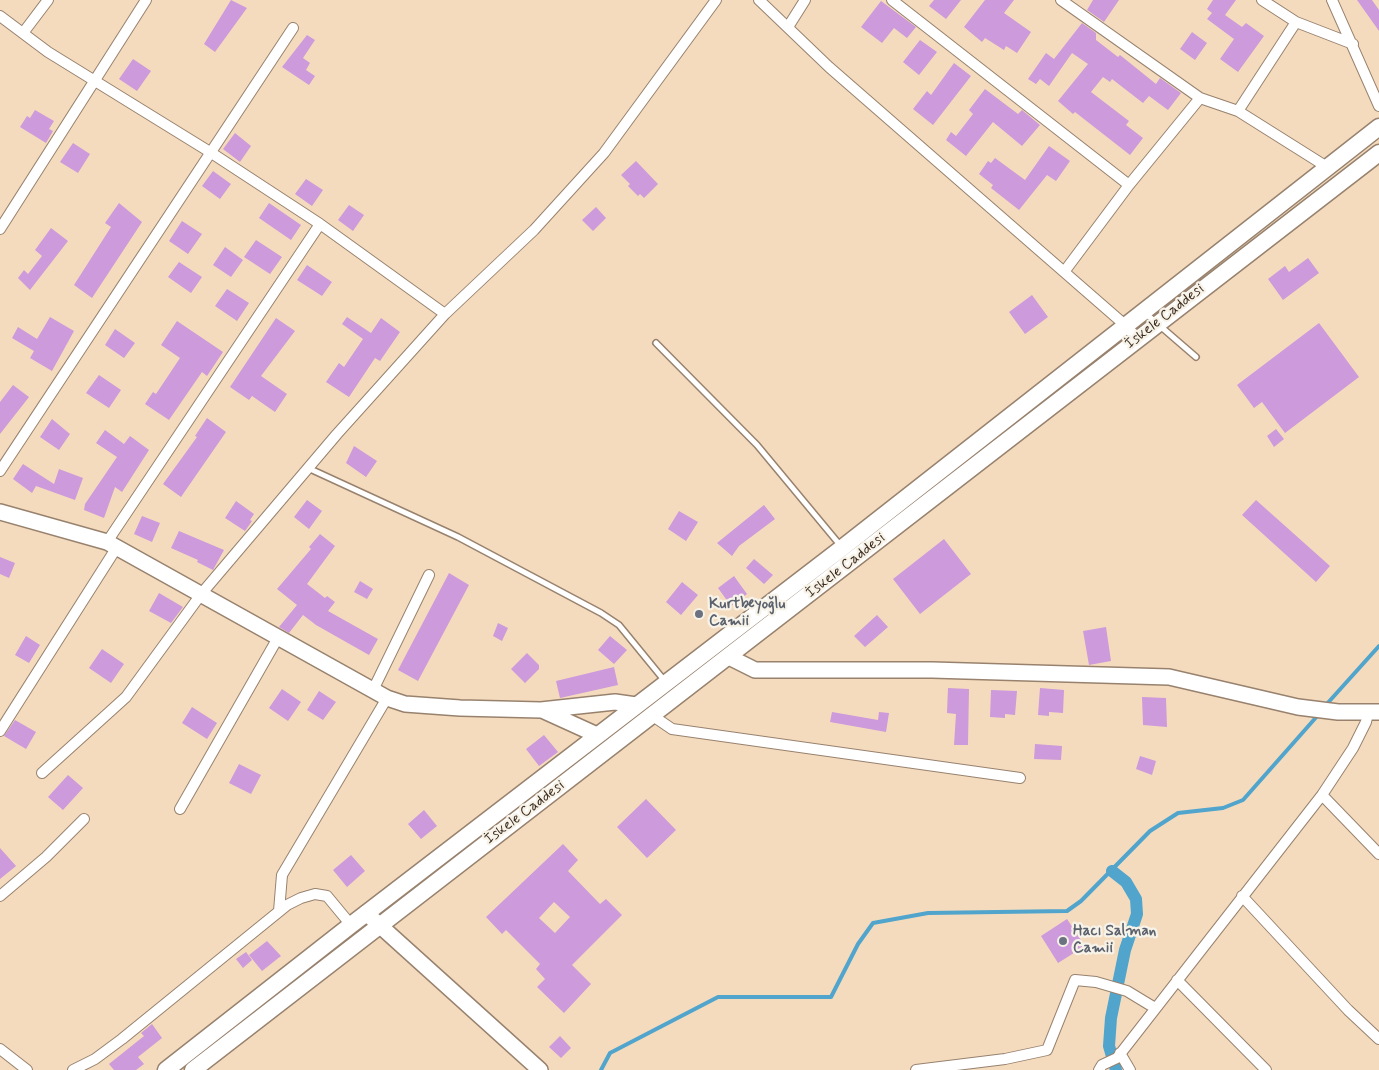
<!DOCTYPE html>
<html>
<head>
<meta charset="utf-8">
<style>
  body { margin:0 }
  canvas { display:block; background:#f4dbbe }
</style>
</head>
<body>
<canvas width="1379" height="1070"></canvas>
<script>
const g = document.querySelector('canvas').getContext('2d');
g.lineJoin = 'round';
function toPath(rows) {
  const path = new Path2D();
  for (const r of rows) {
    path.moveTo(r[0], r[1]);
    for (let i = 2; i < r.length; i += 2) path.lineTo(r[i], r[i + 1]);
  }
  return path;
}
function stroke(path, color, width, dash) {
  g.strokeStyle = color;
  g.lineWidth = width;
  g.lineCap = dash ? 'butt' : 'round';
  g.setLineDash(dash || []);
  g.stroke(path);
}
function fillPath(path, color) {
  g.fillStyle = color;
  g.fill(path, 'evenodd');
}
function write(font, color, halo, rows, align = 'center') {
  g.font = font + ' Mynerve,sans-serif';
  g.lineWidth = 4.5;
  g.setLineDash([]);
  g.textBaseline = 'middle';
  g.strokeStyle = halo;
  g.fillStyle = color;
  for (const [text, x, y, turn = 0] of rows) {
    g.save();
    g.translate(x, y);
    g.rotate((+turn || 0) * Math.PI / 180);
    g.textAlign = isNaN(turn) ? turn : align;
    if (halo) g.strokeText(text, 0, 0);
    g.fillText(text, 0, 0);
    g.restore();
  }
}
const stream = toPath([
  [1325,706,1379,646],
  [601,1070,610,1053,718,997,831,997,858,944,873,923,928,913,1067,911,1081,901,1150,831,1178,813,1223,808,1243,800,1319,714]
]);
const canal = toPath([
  [1112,871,1126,882,1136,899,1137,914,1125,950,1111,1018,1109,1046,1116,1070]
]);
const building = toPath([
  [231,0,247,8,215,52,204,44],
  [934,0,961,0,946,19,929,6],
  [985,0,1014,0,1004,13,1031,32,1017,53,1006,46,1004,50,985,38,982,42,964,27],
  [1093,0,1119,0,1104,22,1087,10],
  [1213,0,1236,0,1225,15,1242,27,1246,23,1264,36,1238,72,1220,59,1234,39,1207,19,1212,13,1207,9],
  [1357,0,1372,0,1379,10,1379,31],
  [881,1,916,27,907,38,894,28,882,43,861,27],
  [1082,23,1096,33,1096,40,1118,57,1120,55,1156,84,1160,78,1181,93,1168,110,1149,96,1143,103,1112,79,1110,82,1103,77,1091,92,1129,121,1126,125,1143,138,1130,155,1075,112,1073,114,1058,101,1088,64,1072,53,1049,86,1040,79,1036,84,1028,79,1046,53,1054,59],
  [1192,32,1207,43,1195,60,1180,49],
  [307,35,315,40,303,58,310,63,306,70,315,76,309,85,282,67],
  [920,40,937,52,919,75,903,62],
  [133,59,151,71,137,91,119,79],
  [954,63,971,76,933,125,913,109,927,91,931,95],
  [985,89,1018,114,1022,110,1040,125,1022,146,993,122,966,156,946,140,951,132,956,136,973,114,969,110],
  [35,110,54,121,49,129,53,131,46,143,20,127,27,116,30,118],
  [235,133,251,146,240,162,223,149],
  [73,143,90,154,78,173,60,162],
  [1049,146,1070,161,1056,181,1047,175,1019,210,991,188,993,185,979,174,988,161,991,163,995,158,1025,180],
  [636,161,658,184,644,198,640,194,638,196,628,186,630,184,621,175],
  [213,171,231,184,220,199,202,186],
  [306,179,323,190,312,206,295,194],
  [119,203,142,222,92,298,74,285,111,227,105,223],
  [269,203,301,225,291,240,259,218],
  [349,205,364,215,353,231,338,220],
  [596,207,606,218,593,231,582,220],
  [182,221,202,234,188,254,169,241],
  [51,228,68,241,30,290,18,278,24,270,28,274,42,256,35,250],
  [256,240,282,257,270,274,244,257],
  [225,247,243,260,231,277,213,265],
  [1308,258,1319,273,1283,300,1268,279,1285,266,1289,272],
  [179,262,202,277,191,293,168,277],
  [307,265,332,282,322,296,297,280],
  [227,289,249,303,237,321,215,306],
  [1032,295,1048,317,1025,334,1009,312],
  [50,317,74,331,52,371,30,358,34,351,12,338,18,327,37,339],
  [347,317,371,333,381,318,400,332,380,361,375,358,349,397,326,382,339,363,344,367,363,339,342,324],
  [276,318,295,331,261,376,287,394,275,412,252,396,249,400,230,387],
  [177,321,223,352,207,376,202,372,169,420,145,404,153,392,156,394,180,358,161,345],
  [1319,323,1359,377,1285,433,1262,402,1254,408,1237,385],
  [115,329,135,343,124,358,105,345],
  [99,375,121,390,109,408,86,393],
  [13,385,29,397,0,434,0,402],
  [207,418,226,432,181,497,163,484,197,437,195,436],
  [52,419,70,434,59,450,40,437],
  [1276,429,1284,439,1274,447,1267,436],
  [105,430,124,444,130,436,149,450,122,492,115,487,104,518,84,510,85,504,117,457,96,443],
  [354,446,377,461,366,477,346,463],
  [23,464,54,484,59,469,83,478,75,500,36,486,32,493,13,479],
  [307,500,322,511,309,529,294,517],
  [1256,500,1330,566,1316,582,1242,515],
  [236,501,254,514,250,520,252,521,245,531,225,518],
  [764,505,775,519,739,546,732,556,717,543],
  [679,511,698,522,686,541,668,529],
  [142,516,160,523,152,542,134,534],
  [179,531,224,550,213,570,197,562,198,560,171,548],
  [320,534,335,546,307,584,325,598,327,596,335,602,328,611,378,639,369,655,316,625,303,615,289,633,279,627,297,605,277,589,311,549,309,547],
  [944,539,971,574,920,614,893,579],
  [0,557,15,563,9,578,0,574],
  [754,559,773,575,764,584,746,568],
  [449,573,469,585,418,681,398,670],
  [734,576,747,594,731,606,718,588],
  [360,581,373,589,367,599,354,592],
  [682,582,698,595,681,615,666,602],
  [159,593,183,607,171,623,149,611],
  [877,615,888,627,865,647,854,636],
  [498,623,508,628,502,641,493,636],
  [1106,627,1111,661,1089,665,1083,631],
  [26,636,40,645,29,663,15,655],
  [610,636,627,650,614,664,598,650],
  [102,649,124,664,111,683,89,668],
  [527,653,539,665,539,669,525,683,511,669],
  [614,667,618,685,560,698,556,681],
  [948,688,969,689,968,745,954,745,956,714,947,713],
  [1040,688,1064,690,1063,713,1049,712,1049,716,1038,715],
  [282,689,301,702,288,721,269,708],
  [991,690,1017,691,1015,715,1005,714,1005,718,990,717],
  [319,691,336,702,323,720,307,710],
  [1142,697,1166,698,1167,727,1143,725],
  [192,707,217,723,207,739,182,723],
  [832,712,878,720,879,712,889,713,886,732,830,722],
  [15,720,36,732,26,749,4,736],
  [544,735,558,752,539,766,526,749],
  [1035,744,1062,746,1061,760,1034,759],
  [1140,756,1156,761,1152,775,1136,769],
  [239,764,261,775,251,794,229,783],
  [68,775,83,788,63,810,48,797],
  [646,799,676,830,647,858,617,827],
  [424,810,437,826,421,839,408,824],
  [563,844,578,860,568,871,600,904,606,899,622,915,572,965,591,984,564,1013,537,987,545,979,536,969,540,964,506,930,502,934,486,917],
  [554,902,570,917,555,933,539,918],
  [0,848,16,866,0,879],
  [351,855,365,871,347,887,333,870],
  [1067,919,1085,946,1058,963,1041,936],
  [267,941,281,956,262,971,249,955],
  [246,952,252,960,243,968,236,959],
  [152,1024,162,1038,138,1057,144,1064,136,1070,114,1070,109,1064,144,1036,141,1033],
  [560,1036,571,1048,561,1058,549,1047]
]);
const lane = toPath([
  [1145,313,1196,357],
  [656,343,757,445,840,545],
  [308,468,458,537,601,613,619,625,664,680]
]);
const street = toPath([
  [759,0,829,67,1125,325,1137,338],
  [892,0,1129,185],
  [1061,0,1200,98,1238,111,1327,167],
  [1262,0,1296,22,1353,44],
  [1332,0,1379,106],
  [0,16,48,52,210,152,320,224,445,314],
  [788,27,805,0],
  [23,33,48,0],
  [1238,111,1296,22],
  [0,229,146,0],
  [1064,272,1129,185,1200,98],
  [0,471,293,28],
  [107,542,320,224],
  [373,690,429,575],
  [653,716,672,729,1020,778],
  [0,731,117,547],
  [42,773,126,697,202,593,337,434,445,314,534,230,604,153,716,0],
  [1322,795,1379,854],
  [180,809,279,636],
  [0,896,46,857,84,819],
  [1242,896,1348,1010,1379,1039],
  [279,911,282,875,387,698],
  [1177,980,1266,1070],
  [0,1049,27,1070],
  [1120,1053,1130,1070],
  [73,1070,95,1059,122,1039,287,905,301,898,315,894,327,896,351,925],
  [916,1070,1005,1059,1047,1050,1075,980,1096,982,1127,991,1155,1008],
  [1099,1070,1102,1065,1117,1058,1322,795,1353,748,1366,722,1368,713]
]);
const secondary = toPath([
  [0,512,107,542,387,698,405,704,460,708,541,710,615,702,636,705],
  [729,657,755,670,932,670,1169,677,1298,707,1338,712,1379,712],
  [542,710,597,735],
  [366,913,540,1070]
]);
const primary = toPath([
  [166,1070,351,925,842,548,1379,127],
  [193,1070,1379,153]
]);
const markers = [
  [699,614,5,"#6b7280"],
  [1063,941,5,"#6b7280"]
];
const streetNames = [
  ["İskele Caddesi",1165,317,-38],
  ["İskele Caddesi",846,566,-38],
  ["İskele Caddesi",525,813,-37]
];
const worshipNames = [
  ["Kurtbeyoğlu",709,605],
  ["Camii",709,622],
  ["Hacı Salman",1073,932],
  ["Camii",1073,949]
];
stroke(stream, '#51a5cc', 4);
stroke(canal, '#51a5cc', 12);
fillPath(building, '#cd9adb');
stroke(lane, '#98826e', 8);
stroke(street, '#98826e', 12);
stroke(secondary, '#98826e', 18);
stroke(primary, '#98826e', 19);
stroke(lane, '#fff', 5);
stroke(street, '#fff', 10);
stroke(secondary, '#fff', 15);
stroke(primary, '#fff', 16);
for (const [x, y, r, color] of markers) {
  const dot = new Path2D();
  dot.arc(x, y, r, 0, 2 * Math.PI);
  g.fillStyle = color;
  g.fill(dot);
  stroke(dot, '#f7f3e8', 2);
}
write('15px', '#3b2a1e', '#f7f3e8', streetNames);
write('bold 15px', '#5b616d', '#f7f3e8', worshipNames, 'left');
</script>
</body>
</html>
